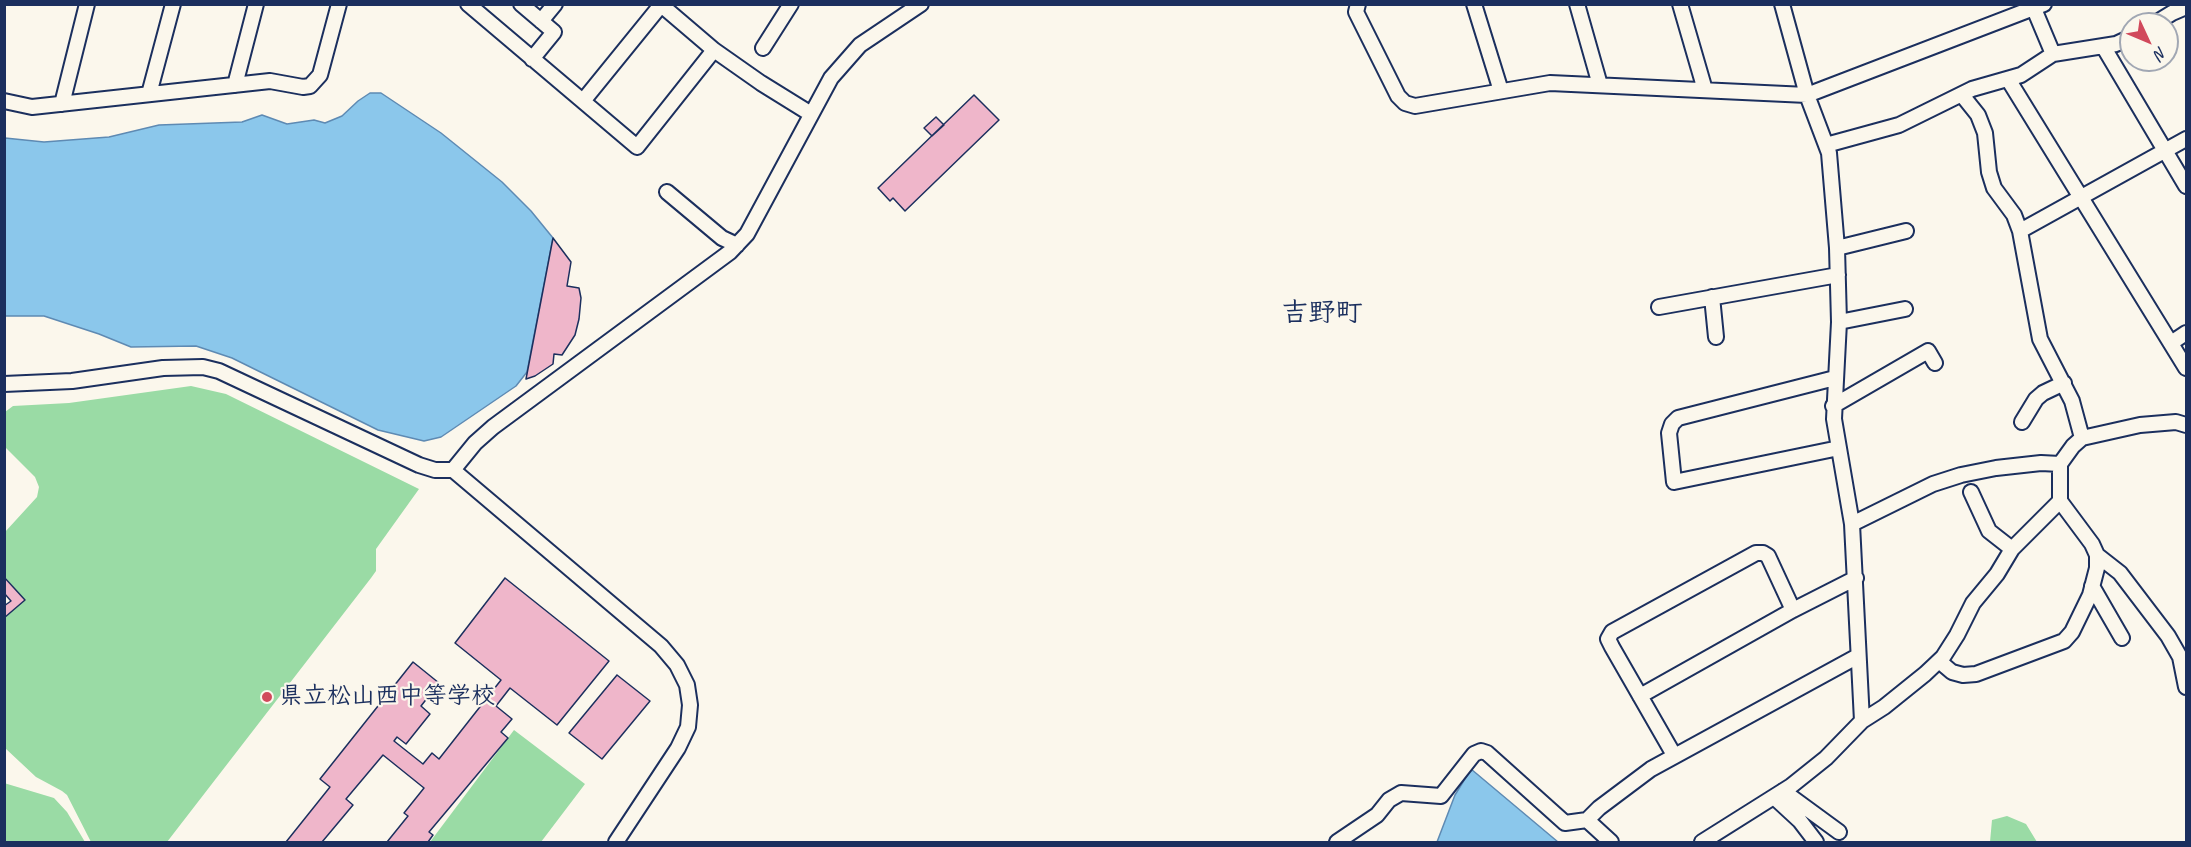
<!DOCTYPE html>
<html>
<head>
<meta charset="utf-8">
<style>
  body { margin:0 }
  #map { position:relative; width:2191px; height:847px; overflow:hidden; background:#fbf7ec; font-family:Caveat,sans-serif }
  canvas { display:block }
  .frame { position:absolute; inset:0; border:6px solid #1b2f5e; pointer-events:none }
  .north { position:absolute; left:2119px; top:12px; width:60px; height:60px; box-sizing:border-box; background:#fbf7ec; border:2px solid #a1a7b3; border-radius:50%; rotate:134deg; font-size:16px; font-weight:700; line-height:24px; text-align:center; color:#1b2f5e }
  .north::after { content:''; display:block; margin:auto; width:21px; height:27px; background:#d1495b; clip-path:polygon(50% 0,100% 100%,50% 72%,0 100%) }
</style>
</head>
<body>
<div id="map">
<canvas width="2191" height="847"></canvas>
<div class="frame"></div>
<div class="north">N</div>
</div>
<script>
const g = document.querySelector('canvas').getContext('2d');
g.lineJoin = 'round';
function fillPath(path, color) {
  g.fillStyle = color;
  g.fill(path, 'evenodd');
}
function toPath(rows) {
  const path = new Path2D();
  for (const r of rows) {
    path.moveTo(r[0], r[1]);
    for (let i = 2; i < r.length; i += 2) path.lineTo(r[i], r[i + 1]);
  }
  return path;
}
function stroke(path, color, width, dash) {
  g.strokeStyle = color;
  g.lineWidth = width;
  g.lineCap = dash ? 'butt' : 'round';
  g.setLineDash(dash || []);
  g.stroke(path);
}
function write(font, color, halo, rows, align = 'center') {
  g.font = font + ' Caveat,"Klee One",sans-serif';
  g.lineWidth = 4.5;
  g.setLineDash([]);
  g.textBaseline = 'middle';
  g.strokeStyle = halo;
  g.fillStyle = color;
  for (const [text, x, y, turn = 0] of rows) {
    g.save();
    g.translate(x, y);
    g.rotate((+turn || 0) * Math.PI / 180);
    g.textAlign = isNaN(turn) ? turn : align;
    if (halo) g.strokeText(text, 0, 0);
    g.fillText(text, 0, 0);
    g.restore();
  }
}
const green = toPath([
  [191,386,226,394,419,489,376,549,376,571,371,578,167,842,91,842,67,795,62,791,36,777,5,748,4,618,25,600,5,577,5,532,37,497,39,487,35,477,5,447,5,412,13,406,69,403],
  [514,730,585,784,541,842,430,842],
  [4,783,54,798,67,812,85,842,5,842],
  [2007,816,2026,824,2037,842,1990,842,1992,820]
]);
const water = toPath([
  [370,93,381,93,441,133,502,182,531,211,553,238,527,372,516,386,441,437,424,441,378,430,232,358,196,346,131,347,99,334,44,316,5,316,5,138,44,142,109,137,159,125,242,122,262,115,287,124,314,120,325,123,342,116,358,101,370,93],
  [1471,769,1558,842,1437,842,1455,795,1471,769]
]);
const building = toPath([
  [974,95,999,120,905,211,893,198,890,201,878,188,974,95],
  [936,117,944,125,932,136,924,128,936,117],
  [553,238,571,262,567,286,579,288,581,298,579,319,575,335,562,355,554,354,553,364,535,376,526,379,553,238],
  [4,577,25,600,4,618,4,606,11,601,4,593,4,577],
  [505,578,609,661,557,725,510,688,496,706,512,719,501,732,508,738,429,832,433,835,428,842,387,842,408,816,404,813,424,788,383,755,346,799,353,805,322,842,286,842,330,787,320,779,413,662,439,683,421,706,430,714,406,744,397,737,394,741,423,764,432,753,439,759,501,680,455,643,505,578],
  [617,675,650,701,602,759,569,733,617,675]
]);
const street = toPath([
  [468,4,637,147,714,50],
  [521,4,554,32,532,59],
  [660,4,714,50,761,83,811,114],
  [1358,4,1356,12,1398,96,1405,103,1415,106,1550,83,1807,95,2044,4],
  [1474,4,1501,91],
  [1577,4,1600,85],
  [1680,4,1705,90],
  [1782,4,1807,95,1829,153,1837,248,1839,322,1834,419,1852,524,1862,721],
  [2032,4,2053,54],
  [541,21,555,4],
  [2154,24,2172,13,2186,7],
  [2103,46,2186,186],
  [763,48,791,4],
  [2008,79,2186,368],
  [235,85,256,4],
  [149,94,173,4],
  [1962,95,1978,115,1985,133,1989,172,1994,188,2014,215,2020,231,2040,339,2072,401,2082,438],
  [4,101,32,107,270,81,303,87,310,86,320,75,339,4],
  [583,101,661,5],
  [62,104,87,4],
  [1826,145,1899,125,1972,89,2021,75,2053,54,2116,44,2131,37],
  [667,192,722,238,737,245],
  [2020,231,2186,139],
  [1837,248,1906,231],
  [1712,297,1716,337],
  [1659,307,1838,275],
  [1839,322,1905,309],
  [2171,343,2186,333],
  [1835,378,1678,418,1672,424,1669,433,1674,482,1839,448],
  [4,384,72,381,163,368,203,367,219,371,419,465,435,470,453,470,661,646,677,665,687,685,690,705,688,727,678,748,616,842],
  [1833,406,1928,351,1935,363],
  [2022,422,2036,399,2043,393,2064,383],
  [453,470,475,443,493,427,730,252,747,234,831,78,860,45,921,4],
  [1971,492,1989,531,2012,549],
  [1852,524,1933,484,1961,475,1996,468,2041,463,2060,464],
  [2097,555,2120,573,2168,636,2180,657,2186,687],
  [2092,586,2122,638],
  [1939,661,1952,672,1963,675,1976,674,2064,641,2072,632,2090,595,2097,568,2097,555,2092,544,2060,501],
  [1640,696,1793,610,1856,578],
  [1674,755,1612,647,1608,639,1612,632,1756,553,1763,553,1768,556,1793,610],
  [1783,791,1839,832],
  [1774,797,1800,821,1816,842],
  [1587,820,1599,808,1651,769,1858,656],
  [1337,842,1377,815,1389,800,1401,793,1441,796,1474,754,1481,751,1487,753,1565,823,1587,820,1611,842],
  [1702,842,1791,786,1826,758,1862,721,1884,707,1925,674,1943,657,1957,635,1973,603,1997,574,2012,549,2060,501,2060,464,2073,446,2082,438,2140,425,2176,422,2186,425]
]);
const markers = [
  [267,697,6,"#d1495b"]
];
const poiNames = [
  ["県立松山西中等学校",279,697]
];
const quarterNames = [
  ["吉野町",1322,314]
];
fillPath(green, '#9adba5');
fillPath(water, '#8bc7eb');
stroke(water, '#5e8ab3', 1.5);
fillPath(building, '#efb6ca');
stroke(building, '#1b2f5e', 1.5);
stroke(street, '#1b2f5e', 18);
stroke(street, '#fbf7ec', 14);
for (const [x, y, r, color] of markers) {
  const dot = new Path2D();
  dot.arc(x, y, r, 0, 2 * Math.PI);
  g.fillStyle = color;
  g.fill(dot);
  stroke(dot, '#fbf7ec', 2);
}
write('bold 24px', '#1b2f5e', '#fbf7ec', poiNames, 'left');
write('bold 27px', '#1b2f5e', '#fbf7ec', quarterNames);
</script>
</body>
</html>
